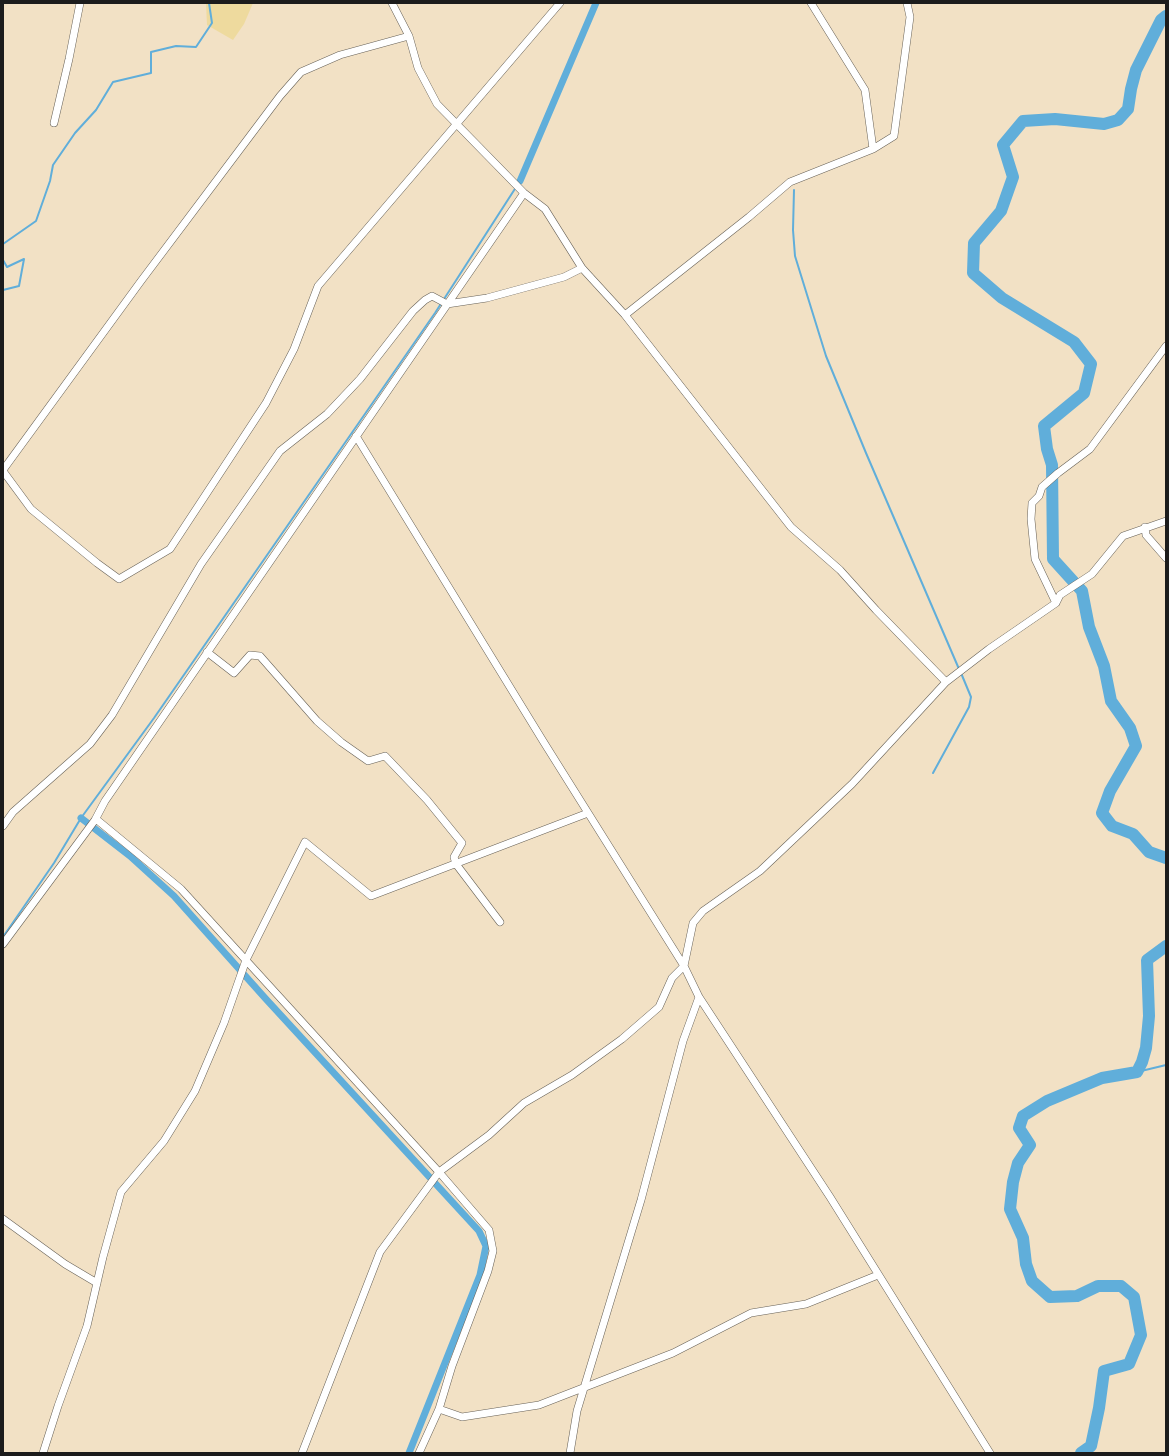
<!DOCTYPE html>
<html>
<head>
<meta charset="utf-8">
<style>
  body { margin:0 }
  #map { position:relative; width:1169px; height:1456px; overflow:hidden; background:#f2e1c5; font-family:"Old Standard TT",serif }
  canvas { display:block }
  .frame { position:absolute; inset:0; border:4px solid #1c1c1c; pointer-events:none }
</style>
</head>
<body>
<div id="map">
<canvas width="1169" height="1456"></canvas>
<div class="frame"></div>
</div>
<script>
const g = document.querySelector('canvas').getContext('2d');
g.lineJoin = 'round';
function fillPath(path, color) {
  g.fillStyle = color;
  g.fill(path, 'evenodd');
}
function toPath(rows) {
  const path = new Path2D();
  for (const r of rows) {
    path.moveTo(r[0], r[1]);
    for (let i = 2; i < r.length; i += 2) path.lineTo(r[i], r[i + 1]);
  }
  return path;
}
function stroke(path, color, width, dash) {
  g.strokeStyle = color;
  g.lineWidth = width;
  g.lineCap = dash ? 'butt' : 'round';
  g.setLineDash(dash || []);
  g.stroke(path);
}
const sand = toPath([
  [206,3,253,3,244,24,233,40,207,25]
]);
const stream = toPath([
  [794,190,793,230,795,256,826,356,866,453,959,669],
  [3,244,36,221,50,181,53,165,75,133,96,110,113,82,151,73,151,52,176,46,196,47,212,23,209,3],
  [3,260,7,267,24,259,19,286,3,290],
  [933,773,969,707,971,697,961,673],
  [3,937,54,863,81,818,154,718,435,313,520,181],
  [1137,1072,1166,1065]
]);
const canal = toPath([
  [520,181,596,3],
  [81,818,130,856,174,896,265,998,479,1231,486,1246,480,1275,409,1453]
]);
const river = toPath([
  [1166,16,1161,20,1136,70,1131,89,1128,109,1118,120,1104,124,1055,119,1023,121,1003,145,1013,177,1001,211,974,243,973,273,1002,298,1074,342,1091,364,1084,393,1044,426,1047,449,1052,465,1053,559,1082,591,1089,627,1104,666,1111,701,1130,728,1136,746,1110,791,1102,813,1112,826,1133,834,1149,852,1166,858],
  [1081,1453,1091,1446,1099,1408,1104,1371,1129,1364,1141,1335,1134,1297,1121,1286,1098,1286,1077,1296,1050,1297,1032,1281,1026,1264,1023,1238,1010,1209,1013,1182,1018,1163,1030,1145,1019,1128,1023,1116,1047,1101,1102,1078,1137,1072,1142,1062,1146,1048,1149,1016,1147,960,1166,946]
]);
const street = toPath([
  [392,3,409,36,418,68,437,104,524,193,545,209,582,268,625,315,791,527,840,570,876,610,946,682],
  [54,123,69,59,80,3],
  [873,149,894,136,910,17,907,3],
  [625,315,749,217,790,182,873,149,865,90,811,3],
  [356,436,543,741,684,966,699,997,830,1197,990,1453],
  [3,470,141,281,280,96,301,72,340,55,409,36],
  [3,471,31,509,97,563,119,579,170,549,266,403,294,349,318,286,560,3],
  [1145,527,1146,535,1166,558],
  [1056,603,1035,559,1031,519,1032,503,1039,496,1042,487,1058,473,1090,449,1166,346],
  [207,652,234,673,250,655,260,656,317,721,341,742,368,761,385,756,427,800,462,843,454,857,456,864,500,922],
  [96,819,181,889,439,1172,489,1230,493,1251,488,1271,452,1366,439,1409,419,1453],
  [3,826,13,812,90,744,112,715,201,564,280,451,327,414,360,379,413,311,425,300,432,296,447,304,487,298,564,277,582,268],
  [3,944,95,820,105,801,524,193],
  [3,1219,65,1264,97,1283],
  [439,1409,462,1417,539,1405,673,1353,751,1313,806,1304,878,1275],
  [43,1453,58,1406,87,1326,103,1257,121,1192,164,1141,195,1091,224,1023,246,960,305,842,371,896,588,813],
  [302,1453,380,1252,439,1172,489,1135,524,1103,572,1075,622,1039,659,1007,672,978,684,966,693,923,703,911,760,871,852,784,946,682,989,649,1056,603,1060,595,1092,574,1123,536,1166,521],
  [570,1453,577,1411,641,1200,683,1041,699,997]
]);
fillPath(sand, '#eeda9e');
stroke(stream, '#60aeda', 2);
stroke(canal, '#60aeda', 7);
stroke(river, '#60aeda', 12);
stroke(street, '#676157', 8);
stroke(street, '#fff', 7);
</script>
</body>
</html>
